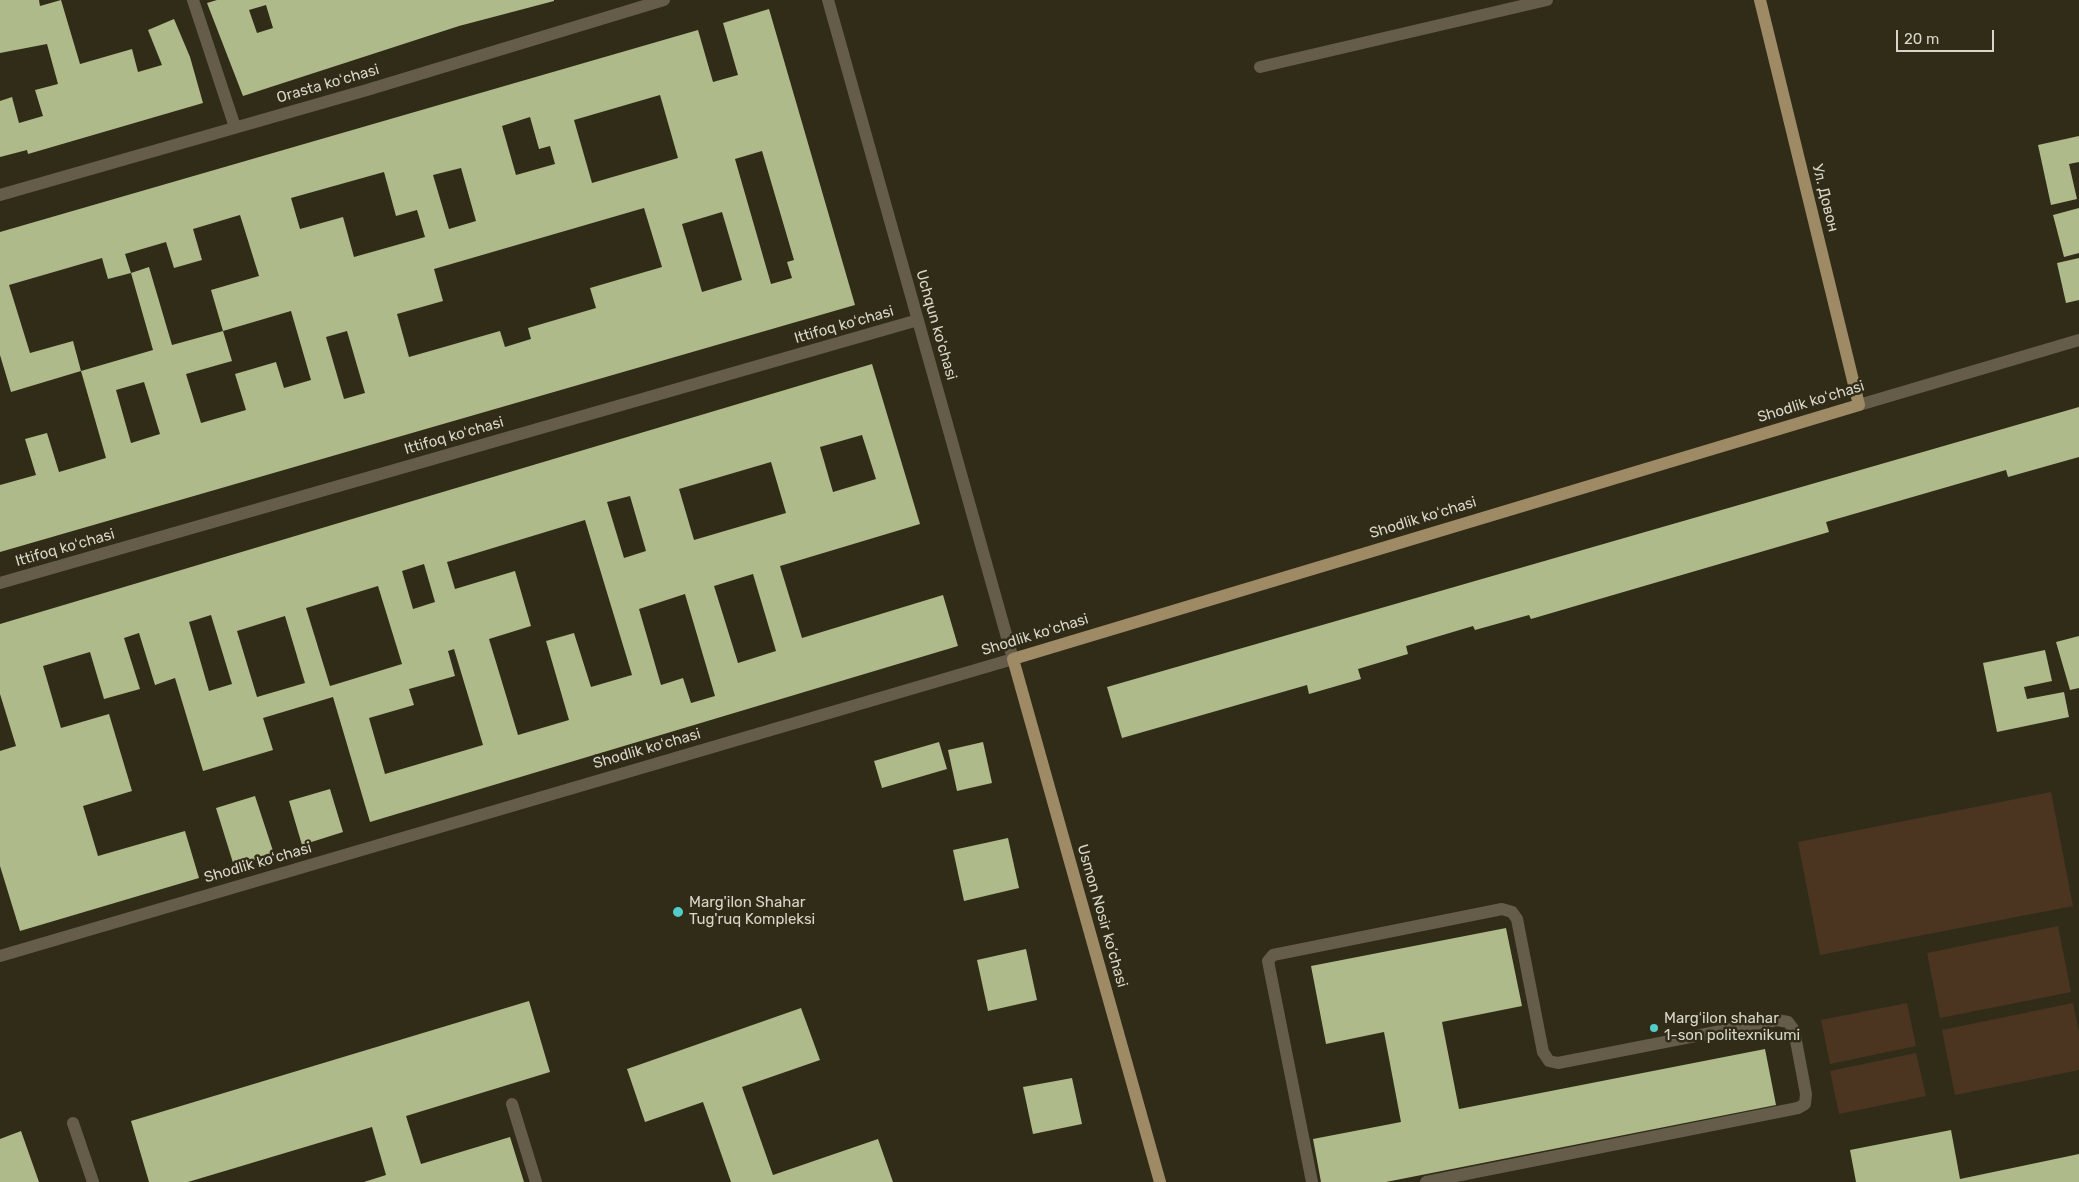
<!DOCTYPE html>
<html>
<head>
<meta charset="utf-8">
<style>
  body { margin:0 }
  #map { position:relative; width:2079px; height:1182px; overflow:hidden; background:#302c18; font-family:Rubik,sans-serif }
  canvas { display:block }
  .scale { position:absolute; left:1896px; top:30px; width:98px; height:22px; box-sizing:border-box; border:2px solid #d8d6c9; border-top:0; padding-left:6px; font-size:15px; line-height:18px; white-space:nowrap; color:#d8d6c9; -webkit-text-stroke:4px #302c18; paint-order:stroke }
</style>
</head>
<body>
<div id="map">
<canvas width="2079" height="1182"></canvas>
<div class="scale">20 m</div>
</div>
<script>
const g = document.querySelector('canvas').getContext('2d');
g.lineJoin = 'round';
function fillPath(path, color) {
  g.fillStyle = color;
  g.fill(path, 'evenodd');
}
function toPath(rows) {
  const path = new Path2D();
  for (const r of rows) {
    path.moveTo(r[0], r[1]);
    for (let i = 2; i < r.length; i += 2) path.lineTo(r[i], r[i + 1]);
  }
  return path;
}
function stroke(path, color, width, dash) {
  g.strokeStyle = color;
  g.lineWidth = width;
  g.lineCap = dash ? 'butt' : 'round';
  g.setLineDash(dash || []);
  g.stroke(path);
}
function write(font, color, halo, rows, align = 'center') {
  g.font = font + ' Rubik,sans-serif';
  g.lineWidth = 5;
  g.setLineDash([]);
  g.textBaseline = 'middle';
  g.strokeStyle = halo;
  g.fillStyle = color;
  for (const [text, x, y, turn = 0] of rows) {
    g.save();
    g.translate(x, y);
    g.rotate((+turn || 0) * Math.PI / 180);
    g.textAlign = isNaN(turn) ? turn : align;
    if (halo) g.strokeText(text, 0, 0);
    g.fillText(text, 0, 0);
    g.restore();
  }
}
const green = toPath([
  [2051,792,2073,906,1820,955,1798,842],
  [2058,926,2071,992,1940,1018,1927,953],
  [1907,1003,1916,1046,1830,1064,1821,1020],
  [2073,1003,2079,1032,2079,1070,1955,1095,1942,1030],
  [1916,1053,1926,1096,1839,1114,1830,1071]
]);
const building = toPath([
  [0,0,39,0,40,6,61,0,80,64,132,49,138,72,162,65,148,30,174,19,190,57,203,103,28,154,27,150,0,157,0,101,12,97,19,123,43,116,35,90,58,84,47,44,0,53],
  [217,0,554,0,554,1,459,26,243,96,207,3],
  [266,5,273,28,257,33,249,10],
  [769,9,855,305,0,552,0,485,36,475,25,439,47,433,59,472,106,458,81,371,153,350,131,273,149,267,172,345,223,331,232,361,186,374,201,423,246,410,235,374,276,362,284,388,311,380,291,311,223,331,211,290,259,276,240,215,193,229,202,260,174,268,166,242,125,254,131,273,108,279,102,258,9,285,30,353,73,341,81,371,11,392,0,355,0,232,698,30,713,82,738,75,723,23],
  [660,95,678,158,592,183,574,120],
  [530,117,539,149,550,146,555,164,516,175,502,126],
  [762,151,794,260,787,262,792,278,771,284,735,159],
  [461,168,476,221,449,229,433,175],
  [384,172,396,216,417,210,425,237,354,257,343,217,300,229,291,198],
  [644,208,662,267,590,288,596,308,528,328,531,339,505,347,500,331,409,357,397,314,443,301,434,269],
  [722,212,742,280,702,292,682,224],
  [347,331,365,393,344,399,326,337],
  [144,382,160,434,131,443,116,390],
  [2079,136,2079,162,2069,164,2077,199,2051,205,2038,145],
  [2079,208,2079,253,2064,257,2053,215],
  [2079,258,2079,300,2066,303,2057,263],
  [872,364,920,524,780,566,802,638,943,595,958,646,370,822,333,697,263,718,273,750,203,771,175,678,155,685,139,633,124,638,140,689,104,699,90,652,43,666,61,728,109,714,132,791,83,806,98,856,185,831,199,878,20,931,0,866,0,751,16,746,0,694,0,624],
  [862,435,876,479,833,492,820,447],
  [771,462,786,513,694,540,679,489],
  [630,496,646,551,624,558,607,502],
  [585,520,632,675,591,687,574,633,546,641,569,720,518,735,489,639,531,626,515,571,455,589,447,562],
  [424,564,435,602,413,609,402,571],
  [753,574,776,651,738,663,714,586],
  [378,586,402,664,330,686,306,608],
  [685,594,715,696,691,703,683,678,661,685,639,609],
  [211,615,232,684,209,691,189,622],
  [285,616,305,683,257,697,237,631],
  [454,649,483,745,385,774,369,718,414,705,409,689,455,676,448,651],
  [2079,407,2079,457,2008,477,2006,470,1826,522,1829,532,1531,619,1529,615,1475,630,1473,626,1406,646,1408,654,1358,669,1361,679,1309,694,1307,685,1122,738,1107,687],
  [2079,636,2079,688,2070,690,2056,642],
  [2045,650,2052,681,2024,687,2027,699,2064,692,2069,717,1997,732,1983,663],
  [939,742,947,769,882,788,874,761],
  [983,742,992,783,957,791,948,750],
  [330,789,343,832,302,845,289,801],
  [255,796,274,854,234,866,216,808],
  [1008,838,1019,888,964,901,953,850],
  [1506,928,1522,1006,1442,1022,1459,1109,1765,1049,1776,1105,1386,1182,1321,1182,1313,1139,1401,1122,1384,1032,1326,1044,1311,966],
  [1026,949,1037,1000,988,1011,977,960],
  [529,1001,550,1072,406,1116,421,1164,510,1137,524,1182,364,1182,386,1175,372,1127,188,1182,149,1182,131,1121],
  [801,1008,820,1060,742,1087,773,1175,878,1139,893,1182,731,1182,703,1102,645,1122,627,1069],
  [1072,1078,1082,1124,1033,1134,1023,1087],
  [1951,1130,1960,1179,2079,1154,2079,1182,1856,1182,1850,1150],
  [21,1131,39,1182,0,1182,0,1139]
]);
const minor = toPath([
  [193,0,235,127],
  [1260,67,1547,0],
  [0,195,367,90,664,0],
  [1859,405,2079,340],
  [0,583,918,320],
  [0,956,1013,659,828,0],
  [512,1104,536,1182],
  [73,1123,93,1182],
  [1312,1182,1268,961,1273,955,1502,909,1512,912,1517,919,1543,1052,1549,1061,1558,1063,1777,1020,1788,1022,1794,1030,1806,1094,1805,1104,1798,1108,1426,1182]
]);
const major = toPath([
  [1160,1182,1013,659,1859,405,1760,0]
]);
const markers = [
  [678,912,6,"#53cdca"],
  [1654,1028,5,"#53cdca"]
];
const streetNames = [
  ["Orasta koʻchasi",328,84,-16],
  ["Ул. Довон",1825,198,76],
  ["Ittifoq koʻchasi",844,325,-16],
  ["Uchqun ko'chasi",936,325,74],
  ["Shodlik koʻchasi",1811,402,-17],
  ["Ittifoq koʻchasi",454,436,-16],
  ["Shodlik koʻchasi",1423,518,-17],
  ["Ittifoq koʻchasi",65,548,-16],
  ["Shodlik koʻchasi",1035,635,-17],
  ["Shodlik koʻchasi",647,749,-16],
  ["Shodlik koʻchasi",258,863,-16],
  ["Usmon Nosir ko‘chasi",1102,916,74]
];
const poiNames = [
  ["Marg'ilon Shahar",689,903],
  ["Tug'ruq Kompleksi",689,920],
  ["Margʻilon shahar",1664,1019],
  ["1-son politexnikumi",1664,1036]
];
fillPath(green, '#4b3521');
fillPath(building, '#afba8b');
stroke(minor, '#665c4a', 12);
stroke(major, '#9f8a66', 12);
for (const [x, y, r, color] of markers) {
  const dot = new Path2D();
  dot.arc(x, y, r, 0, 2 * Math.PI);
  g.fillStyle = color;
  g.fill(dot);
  stroke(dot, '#302c18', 2);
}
write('15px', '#d8d6c9', '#302c18', streetNames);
write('15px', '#d8d6c9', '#302c18', poiNames, 'left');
</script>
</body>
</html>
